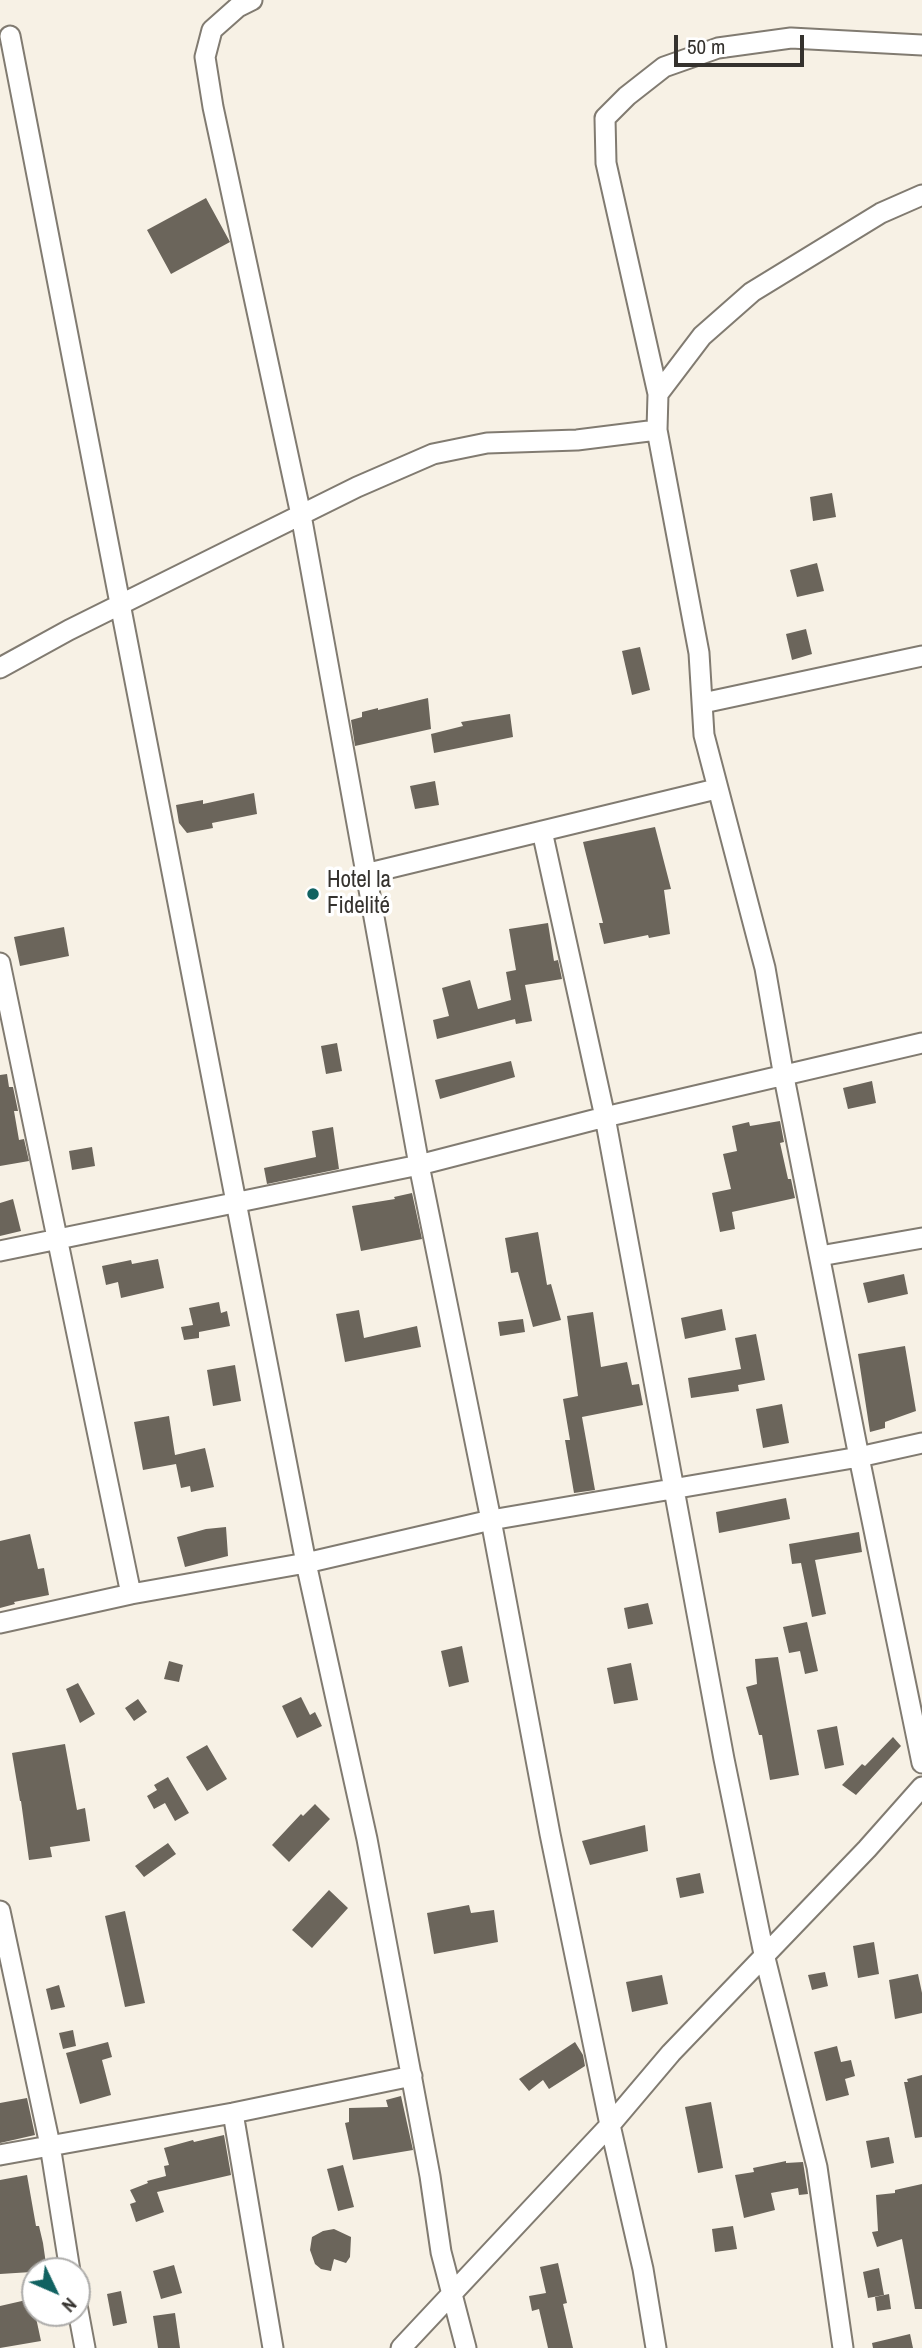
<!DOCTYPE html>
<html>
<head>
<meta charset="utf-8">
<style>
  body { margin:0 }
  #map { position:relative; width:922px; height:2348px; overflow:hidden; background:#f7f1e5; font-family:"Archivo Narrow",sans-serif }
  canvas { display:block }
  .north { position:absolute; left:21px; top:2257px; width:70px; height:70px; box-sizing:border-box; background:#fff; border:2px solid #aeadab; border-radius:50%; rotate:134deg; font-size:19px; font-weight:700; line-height:28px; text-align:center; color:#35322e }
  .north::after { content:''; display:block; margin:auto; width:24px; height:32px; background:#116261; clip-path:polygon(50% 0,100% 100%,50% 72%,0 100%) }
  .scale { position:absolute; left:674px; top:35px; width:130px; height:32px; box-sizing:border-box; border:4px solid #35322e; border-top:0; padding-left:9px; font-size:21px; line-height:24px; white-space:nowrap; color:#35322e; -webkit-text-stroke:5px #fff; paint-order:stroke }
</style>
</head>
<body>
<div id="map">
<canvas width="922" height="2348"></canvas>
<div class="north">N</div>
<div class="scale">50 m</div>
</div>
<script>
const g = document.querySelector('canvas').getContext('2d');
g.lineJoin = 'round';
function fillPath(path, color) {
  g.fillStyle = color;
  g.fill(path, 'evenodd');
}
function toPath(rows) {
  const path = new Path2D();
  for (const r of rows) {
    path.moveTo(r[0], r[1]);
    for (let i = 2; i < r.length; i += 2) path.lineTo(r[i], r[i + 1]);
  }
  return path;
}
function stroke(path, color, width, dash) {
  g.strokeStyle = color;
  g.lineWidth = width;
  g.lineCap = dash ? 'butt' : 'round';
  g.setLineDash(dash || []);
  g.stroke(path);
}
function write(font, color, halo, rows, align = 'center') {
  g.font = font + ' "Archivo Narrow",sans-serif';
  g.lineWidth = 7;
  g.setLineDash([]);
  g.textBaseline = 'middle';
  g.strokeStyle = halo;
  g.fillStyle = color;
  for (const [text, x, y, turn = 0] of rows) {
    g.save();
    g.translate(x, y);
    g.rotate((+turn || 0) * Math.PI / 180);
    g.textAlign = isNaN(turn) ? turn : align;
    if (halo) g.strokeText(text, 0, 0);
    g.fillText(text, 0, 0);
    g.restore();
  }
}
const building = toPath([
  [206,198,230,242,171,274,147,230],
  [832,493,836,517,813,521,810,497],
  [817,563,824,591,797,597,790,570],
  [806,629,812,654,792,660,786,634],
  [640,647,650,690,632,695,622,651],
  [428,698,431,729,355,746,351,720,362,717,362,712,378,708,378,710],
  [510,714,513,737,434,753,431,734,463,726,461,722],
  [435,781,439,805,415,809,410,786],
  [254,793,257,814,212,823,213,828,187,833,179,823,176,805,203,800,203,804],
  [655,827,671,889,664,890,670,934,649,938,648,935,604,944,599,923,603,923,583,842],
  [548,923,554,961,558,960,562,979,525,985,532,1021,516,1024,515,1019,437,1039,433,1020,449,1016,442,988,470,980,478,1009,511,1000,506,972,516,970,509,929],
  [64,927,69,956,20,966,14,937],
  [337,1043,342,1071,326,1074,321,1046],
  [511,1061,515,1077,440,1099,435,1080],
  [7,1074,9,1087,13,1087,18,1111,14,1111,19,1140,24,1139,29,1161,0,1166,0,1075],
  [872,1081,876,1103,848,1109,843,1088],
  [780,1121,784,1142,780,1143,788,1179,791,1179,795,1198,732,1212,735,1229,720,1232,712,1193,731,1189,723,1154,737,1151,732,1126,749,1122,750,1126],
  [333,1127,339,1169,267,1184,264,1168,316,1157,312,1131],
  [92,1147,95,1166,72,1170,69,1151],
  [412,1193,422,1239,361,1251,352,1206,395,1199,394,1197],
  [13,1199,21,1231,0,1236,0,1203],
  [538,1232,547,1285,551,1284,561,1320,533,1327,518,1272,511,1273,505,1238],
  [158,1259,164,1288,121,1298,118,1282,106,1285,102,1266,131,1260,132,1264],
  [904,1274,908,1294,868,1303,863,1283],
  [219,1302,221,1313,227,1311,230,1326,199,1332,199,1338,184,1340,181,1327,193,1325,189,1308],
  [722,1309,726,1330,685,1339,681,1318],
  [359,1310,364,1338,417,1326,421,1347,345,1362,336,1314],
  [593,1312,601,1367,627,1362,632,1385,639,1384,643,1405,582,1417,595,1490,574,1493,565,1440,570,1440,563,1399,578,1396,567,1316],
  [523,1319,525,1332,500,1336,498,1322],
  [756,1334,765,1380,738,1385,739,1391,691,1398,688,1378,741,1369,735,1338],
  [905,1346,916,1411,885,1422,885,1428,870,1432,858,1354],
  [235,1365,241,1401,213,1406,207,1370],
  [782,1404,789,1443,763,1448,756,1409],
  [169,1416,175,1455,205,1448,214,1487,191,1492,190,1486,181,1488,176,1464,143,1470,134,1422],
  [786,1498,790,1519,719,1533,716,1512],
  [226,1527,228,1556,185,1567,177,1537,206,1529],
  [859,1532,862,1552,815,1560,826,1614,812,1617,801,1563,792,1564,789,1544],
  [30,1534,38,1569,44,1568,49,1595,14,1602,15,1604,0,1608,0,1541],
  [648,1603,653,1624,628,1629,624,1608],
  [807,1622,818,1671,805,1674,800,1651,789,1653,783,1627],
  [462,1646,469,1682,449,1687,441,1651],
  [778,1657,799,1775,770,1780,762,1735,759,1735,746,1687,757,1684,755,1659],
  [169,1661,183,1665,179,1682,164,1679],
  [631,1663,638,1700,614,1704,607,1668],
  [78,1683,95,1714,80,1723,66,1689],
  [301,1697,310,1715,315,1712,322,1726,297,1738,282,1706],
  [138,1699,147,1712,134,1721,125,1708],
  [837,1726,844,1765,825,1769,817,1730],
  [893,1737,901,1746,856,1795,842,1785,862,1764,865,1766],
  [65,1744,77,1810,85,1808,90,1841,50,1847,52,1857,29,1860,21,1801,20,1801,12,1753],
  [207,1745,227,1779,207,1791,186,1757],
  [168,1777,189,1813,175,1821,165,1803,154,1809,147,1796,157,1790,154,1785],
  [315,1804,330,1819,289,1862,272,1845,301,1814,303,1816],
  [645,1825,648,1851,590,1865,582,1841],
  [168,1843,176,1854,144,1877,135,1866],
  [700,1873,704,1893,680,1898,676,1878],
  [329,1890,348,1908,312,1948,292,1930],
  [469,1905,471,1913,494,1910,498,1942,434,1954,427,1913],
  [125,1911,145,2003,125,2007,105,1916],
  [874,1942,879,1974,858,1978,853,1946],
  [825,1972,828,1986,812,1990,808,1975],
  [918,1974,922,1993,922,2013,895,2019,889,1980],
  [662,1975,668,2004,632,2012,626,1982],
  [59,1985,65,2007,51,2010,46,1989],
  [73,2030,76,2046,63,2049,59,2033],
  [108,2042,112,2057,102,2060,111,2095,80,2104,66,2053],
  [575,2042,583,2055,585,2066,549,2089,543,2080,529,2091,519,2079],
  [837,2046,841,2062,851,2060,855,2076,845,2079,849,2095,826,2101,814,2052],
  [922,2075,922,2137,915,2138,904,2082,908,2082,907,2079],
  [401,2096,413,2150,353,2160,345,2123,349,2122,349,2108,388,2107,386,2100],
  [27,2098,35,2135,0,2143,0,2103],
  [711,2102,723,2168,698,2173,685,2107],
  [224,2135,231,2175,157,2192,164,2212,136,2222,130,2204,136,2202,130,2190,148,2183,147,2181,166,2176,164,2166,169,2165,164,2148,193,2140,194,2142],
  [889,2137,894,2163,871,2168,866,2141],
  [786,2161,786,2163,803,2162,808,2194,799,2195,798,2188,771,2193,775,2210,744,2218,735,2175,754,2172,753,2168],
  [343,2165,354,2207,338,2211,327,2169],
  [27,2175,36,2226,39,2226,43,2243,47,2271,0,2274,0,2180],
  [922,2184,922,2309,915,2309,902,2239,877,2247,872,2232,878,2231,876,2195,895,2193,895,2190],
  [733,2226,737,2249,715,2252,712,2229],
  [334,2229,351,2237,350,2257,346,2263,334,2259,331,2271,321,2269,315,2264,310,2250,312,2237,323,2231],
  [558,2263,567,2303,563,2304,573,2348,548,2348,539,2309,532,2311,529,2296,546,2293,540,2267],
  [174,2265,182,2293,161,2299,153,2271],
  [879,2268,884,2295,868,2298,863,2272],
  [121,2291,127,2323,113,2326,107,2294],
  [889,2294,891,2309,877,2311,875,2297],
  [35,2298,35,2313,41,2341,0,2348,0,2306],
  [175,2313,180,2348,158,2348,153,2316],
  [910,2334,913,2348,873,2348,872,2343]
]);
const minor = toPath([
  [252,0,238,7,212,30,205,57,213,107,301,515,419,1165,491,1520,550,1834,610,2125,643,2269,656,2348],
  [10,36,306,1563,367,1839,430,2176,441,2252,466,2348],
  [922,45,791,38,718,48,664,67,627,96,605,118,606,163,658,394,657,430,699,653,704,735,765,968,784,1077,859,1457,922,1763],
  [658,394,702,336,752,292,881,213,922,195],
  [0,668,69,630,232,549,357,487,433,454,487,443,577,440,657,430],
  [703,703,922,656],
  [542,831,605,1117,724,1759,764,1954,817,2167,843,2348],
  [365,874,716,789],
  [0,963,131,1594],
  [0,1251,419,1165,605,1117,922,1043],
  [820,1256,922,1238],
  [0,1623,131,1594,306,1563,491,1520,859,1457,922,1443],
  [0,1911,50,2145,70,2271],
  [233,2113,273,2348],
  [0,2155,233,2113,412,2076],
  [77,2305,85,2348],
  [401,2348,610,2125,671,2053,867,1849,922,1787]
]);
const markers = [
  [313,894,7,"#116261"]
];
const poiNames = [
  ["Hotel la",327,881],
  ["Fidelité",327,907]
];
fillPath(building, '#6b655b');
stroke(minor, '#817b71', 23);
stroke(minor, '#fff', 19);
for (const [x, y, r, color] of markers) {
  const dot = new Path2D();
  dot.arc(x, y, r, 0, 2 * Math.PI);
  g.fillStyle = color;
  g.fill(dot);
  stroke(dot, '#fff', 2.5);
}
write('23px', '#35322e', '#fff', poiNames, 'left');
</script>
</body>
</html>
